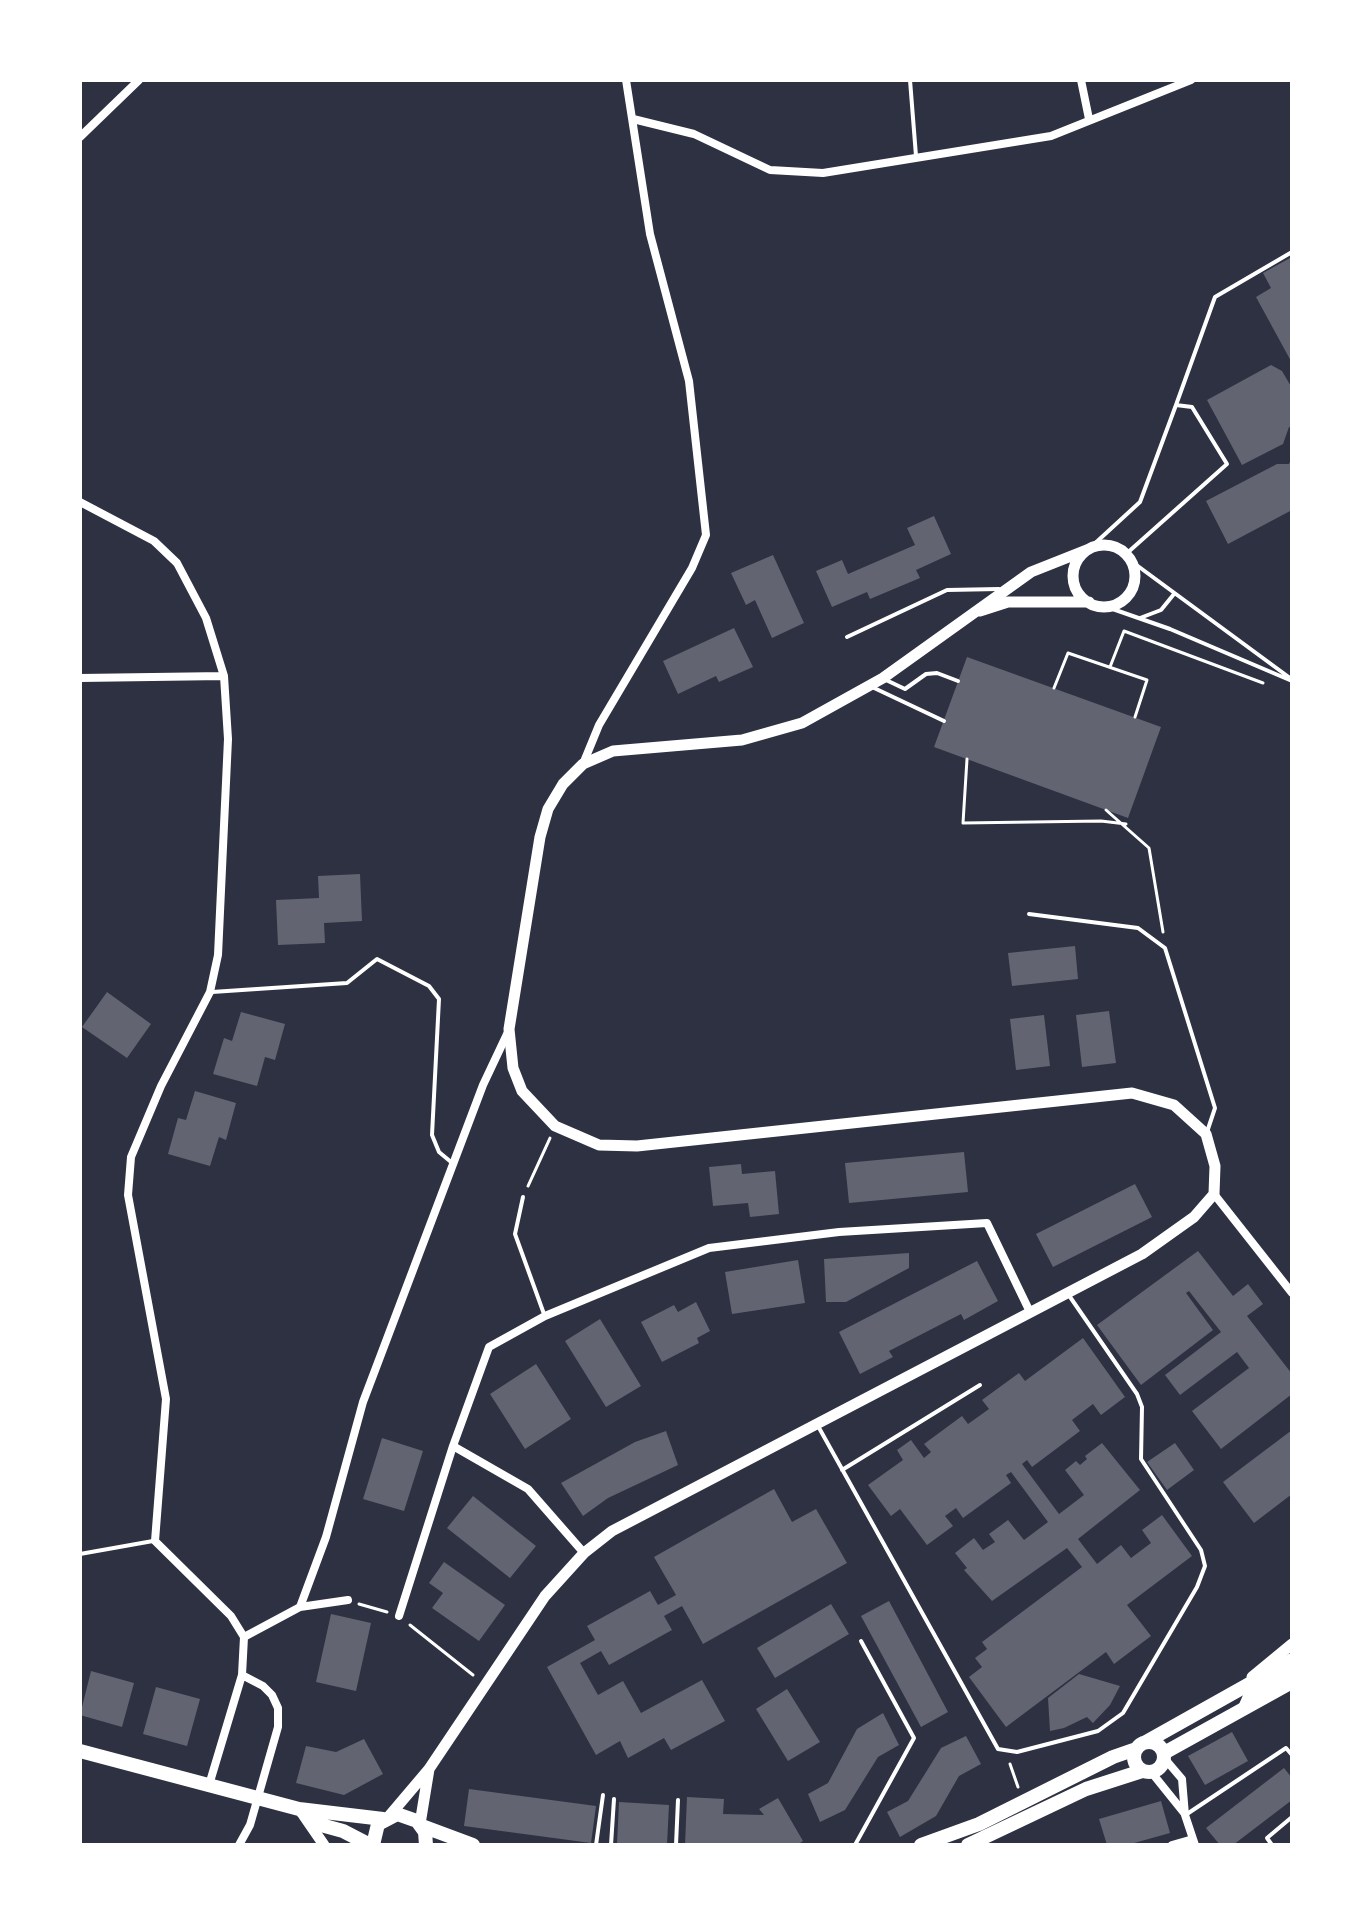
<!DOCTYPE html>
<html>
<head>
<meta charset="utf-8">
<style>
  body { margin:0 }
  #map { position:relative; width:1372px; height:1925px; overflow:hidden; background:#2d3142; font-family:"Roboto Serif",serif }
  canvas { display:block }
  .frame { position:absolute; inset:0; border:82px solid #fff; pointer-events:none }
</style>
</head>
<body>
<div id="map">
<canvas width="1372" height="1925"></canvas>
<div class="frame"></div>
</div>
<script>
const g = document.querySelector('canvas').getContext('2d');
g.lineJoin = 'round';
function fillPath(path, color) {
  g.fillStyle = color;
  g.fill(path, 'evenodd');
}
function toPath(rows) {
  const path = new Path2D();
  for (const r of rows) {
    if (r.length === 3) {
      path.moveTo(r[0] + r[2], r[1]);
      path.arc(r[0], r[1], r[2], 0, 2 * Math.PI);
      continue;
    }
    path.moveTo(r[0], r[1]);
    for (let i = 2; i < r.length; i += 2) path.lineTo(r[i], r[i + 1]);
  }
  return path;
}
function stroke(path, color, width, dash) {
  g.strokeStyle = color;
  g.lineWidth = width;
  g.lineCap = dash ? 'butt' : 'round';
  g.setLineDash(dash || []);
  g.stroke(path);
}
const building = toPath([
  [1290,258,1292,261,1292,363,1256,297,1271,288,1263,273],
  [1271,365,1282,371,1292,388,1292,428,1289,427,1283,444,1242,465,1207,400],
  [1292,457,1292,510,1228,544,1206,501,1277,464,1289,464],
  [934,516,951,554,916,570,920,578,870,599,867,592,832,607,816,571,842,560,848,574,915,545,907,528],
  [773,555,804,623,772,638,755,600,746,605,731,573],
  [734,628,753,667,719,682,716,676,678,694,663,661],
  [967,657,1161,727,1128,818,934,747],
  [360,874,362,921,324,923,325,943,278,945,276,900,319,898,318,876],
  [1075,946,1078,979,1012,986,1008,953],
  [107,992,151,1024,127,1058,82,1027],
  [1109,1011,1116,1063,1082,1067,1076,1015],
  [241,1012,285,1024,275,1060,265,1057,257,1086,213,1074,224,1038,232,1041],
  [1044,1015,1050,1066,1016,1070,1010,1019],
  [195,1091,236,1103,226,1140,219,1137,210,1166,168,1154,178,1118,186,1120],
  [964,1152,968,1192,849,1203,845,1163],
  [741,1164,742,1174,775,1171,779,1214,750,1217,748,1203,713,1206,709,1167],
  [1135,1184,1152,1217,1053,1267,1036,1234],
  [1198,1251,1233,1296,1248,1284,1263,1304,1247,1316,1292,1374,1292,1394,1221,1449,1192,1411,1249,1368,1237,1352,1180,1395,1165,1375,1221,1332,1189,1291,1186,1293,1213,1330,1141,1385,1097,1325],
  [909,1253,909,1268,846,1302,826,1302,824,1259],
  [798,1260,805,1303,732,1314,725,1272],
  [977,1261,998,1301,964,1320,961,1314,889,1351,893,1357,860,1374,839,1332],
  [696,1302,710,1331,697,1338,699,1343,662,1362,641,1322,674,1305,678,1312],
  [600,1319,641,1386,606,1407,565,1341],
  [1083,1338,1125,1397,1101,1415,1093,1404,1072,1420,1080,1431,1032,1467,1027,1460,1022,1464,1059,1514,1084,1495,1065,1470,1076,1461,1080,1465,1087,1459,1085,1456,1102,1443,1140,1490,1078,1539,1097,1564,1121,1545,1131,1558,1151,1543,1142,1530,1162,1515,1192,1556,1127,1605,1151,1636,1114,1664,1106,1652,1006,1727,969,1677,982,1667,975,1658,987,1649,982,1642,1082,1567,1067,1548,992,1601,964,1570,967,1568,955,1553,974,1538,983,1550,995,1542,989,1534,1008,1520,1024,1540,1048,1522,1011,1472,1006,1475,1011,1483,963,1518,956,1508,945,1516,953,1526,927,1545,900,1509,891,1516,868,1485,903,1460,897,1450,911,1440,924,1458,931,1452,924,1444,962,1416,968,1424,989,1409,982,1400,1019,1373,1025,1381],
  [536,1364,571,1419,525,1449,490,1394],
  [1292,1430,1292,1494,1254,1523,1223,1482],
  [666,1431,678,1465,608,1498,583,1516,561,1483,635,1442],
  [382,1438,423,1451,404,1511,363,1499],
  [1175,1443,1194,1470,1167,1490,1147,1462],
  [774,1489,792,1522,816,1509,847,1563,703,1644,682,1606,664,1616,672,1630,609,1665,601,1651,580,1663,598,1695,623,1681,641,1713,702,1680,725,1721,671,1750,664,1738,628,1758,620,1741,596,1755,547,1667,595,1640,587,1626,650,1591,658,1605,676,1595,654,1557],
  [473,1496,536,1546,510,1578,447,1528],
  [444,1562,505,1605,479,1641,432,1608,443,1593,429,1583],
  [889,1601,948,1712,921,1727,861,1616],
  [831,1604,849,1634,775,1678,757,1648],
  [331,1614,371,1623,356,1691,316,1682],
  [91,1671,134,1683,122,1727,80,1715],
  [1079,1674,1120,1686,1110,1705,1093,1723,1087,1717,1064,1728,1050,1731,1048,1698],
  [156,1687,200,1699,187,1746,143,1734],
  [787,1689,820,1742,788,1761,756,1709],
  [883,1713,899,1745,878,1757,845,1810,820,1822,808,1794,828,1783,857,1729],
  [1232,1732,1248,1761,1205,1785,1188,1756],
  [966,1736,981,1764,959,1776,936,1816,900,1837,887,1812,908,1801,941,1748],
  [364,1739,383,1774,344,1795,296,1783,306,1746,336,1752],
  [1284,1768,1292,1778,1292,1800,1233,1845,1220,1845,1206,1828],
  [469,1789,596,1806,591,1843,464,1826],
  [687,1797,724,1799,723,1814,764,1815,759,1809,778,1798,803,1841,797,1845,685,1845],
  [1161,1801,1170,1833,1127,1845,1107,1845,1099,1819],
  [619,1802,669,1805,667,1845,617,1844]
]);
const path = toPath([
  [1110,667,1124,631,1263,683],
  [1054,688,1068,653,1147,680,1135,717],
  [967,759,963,823,1101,821,1126,824],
  [1106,810,1149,848,1163,932],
  [528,1186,550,1138],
  [359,1604,387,1612],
  [410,1625,473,1675],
  [1010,1764,1018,1787]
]);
const service = toPath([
  [910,80,916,156],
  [1176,405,1215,297,1292,252],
  [1091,547,1140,502,1176,405,1192,407,1227,464,1126,554],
  [1131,561,1290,678],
  [1104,606,1170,629,1292,681],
  [1140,618,1161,610,1174,594],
  [847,637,947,590,999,589],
  [886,680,905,689,926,674,937,673,958,681],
  [872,687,944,721],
  [1029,914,1138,928,1165,948,1215,1108,1207,1132],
  [212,992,347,983,377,959,429,986,439,999,432,1135,439,1152,451,1162],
  [523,1197,515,1234,544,1314],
  [818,1426,998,1749,1017,1752,1098,1731,1123,1713,1197,1587,1205,1566,1201,1550,1141,1459,1142,1407,1137,1394,1068,1294],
  [842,1470,980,1385],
  [80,1554,153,1541],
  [1187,1814,1286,1748,1292,1755],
  [596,1845,603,1795],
  [611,1845,614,1799],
  [676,1845,678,1800],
  [855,1845,914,1738,861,1641],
  [1272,1845,1267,1838,1292,1817]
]);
const minor = toPath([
  [1081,80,1089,119],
  [633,119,694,134,770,170,823,173,1051,136,1191,80],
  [80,137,139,80],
  [80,502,154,541,177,563,206,618,224,676,228,739,218,955,210,992,161,1086,131,1157,128,1195,166,1399,155,1541,231,1616,244,1637],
  [80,678,224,676],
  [583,764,599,725,692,568,706,535,689,381,650,234,626,80],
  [1214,1194,1292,1293],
  [453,1446,528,1489,584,1553],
  [300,1607,348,1600],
  [399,1616,453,1446,489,1347,545,1316,709,1248,839,1232,987,1223,1030,1312],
  [244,1637,300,1607,326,1537,363,1402,483,1085,508,1032],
  [1165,1759,1182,1779,1185,1815,1195,1845],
  [1152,1773,1185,1814],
  [209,1785,242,1675,244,1637],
  [239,1845,250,1825,278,1727,278,1708,272,1695,263,1686,242,1675],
  [1172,1845,1193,1839]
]);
const tertiary = toPath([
  [1104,576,31],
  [980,611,1008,602,1089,602],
  [1252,1677,1292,1644],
  [1243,1709,1249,1695,1292,1669],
  [390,1815,429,1769,545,1596,584,1553,612,1531,1142,1254,1194,1217,1214,1194,1215,1166,1206,1134,1174,1105,1132,1093,637,1146,599,1145,555,1126,522,1091,513,1068,509,1029,540,837,548,809,563,784,583,764,613,751,742,740,802,723,883,678,1031,572,1089,549],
  [304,1816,324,1845],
  [420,1824,429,1769]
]);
const primary = toPath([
  [1149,1757,15],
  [1144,1743,1292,1660],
  [80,1751,299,1809,383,1819],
  [1164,1753,1292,1682],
  [303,1812,321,1825,343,1831,370,1845],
  [422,1826,473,1845],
  [373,1845,378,1824,397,1814,417,1821,425,1832,426,1845],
  [921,1845,979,1824,1113,1757,1136,1749],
  [968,1845,1086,1789,1142,1771]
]);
fillPath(building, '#626471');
stroke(path, '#fff', 3);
stroke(service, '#fff', 4);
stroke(minor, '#fff', 8);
stroke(tertiary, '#fff', 11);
stroke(primary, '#fff', 14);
</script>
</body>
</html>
